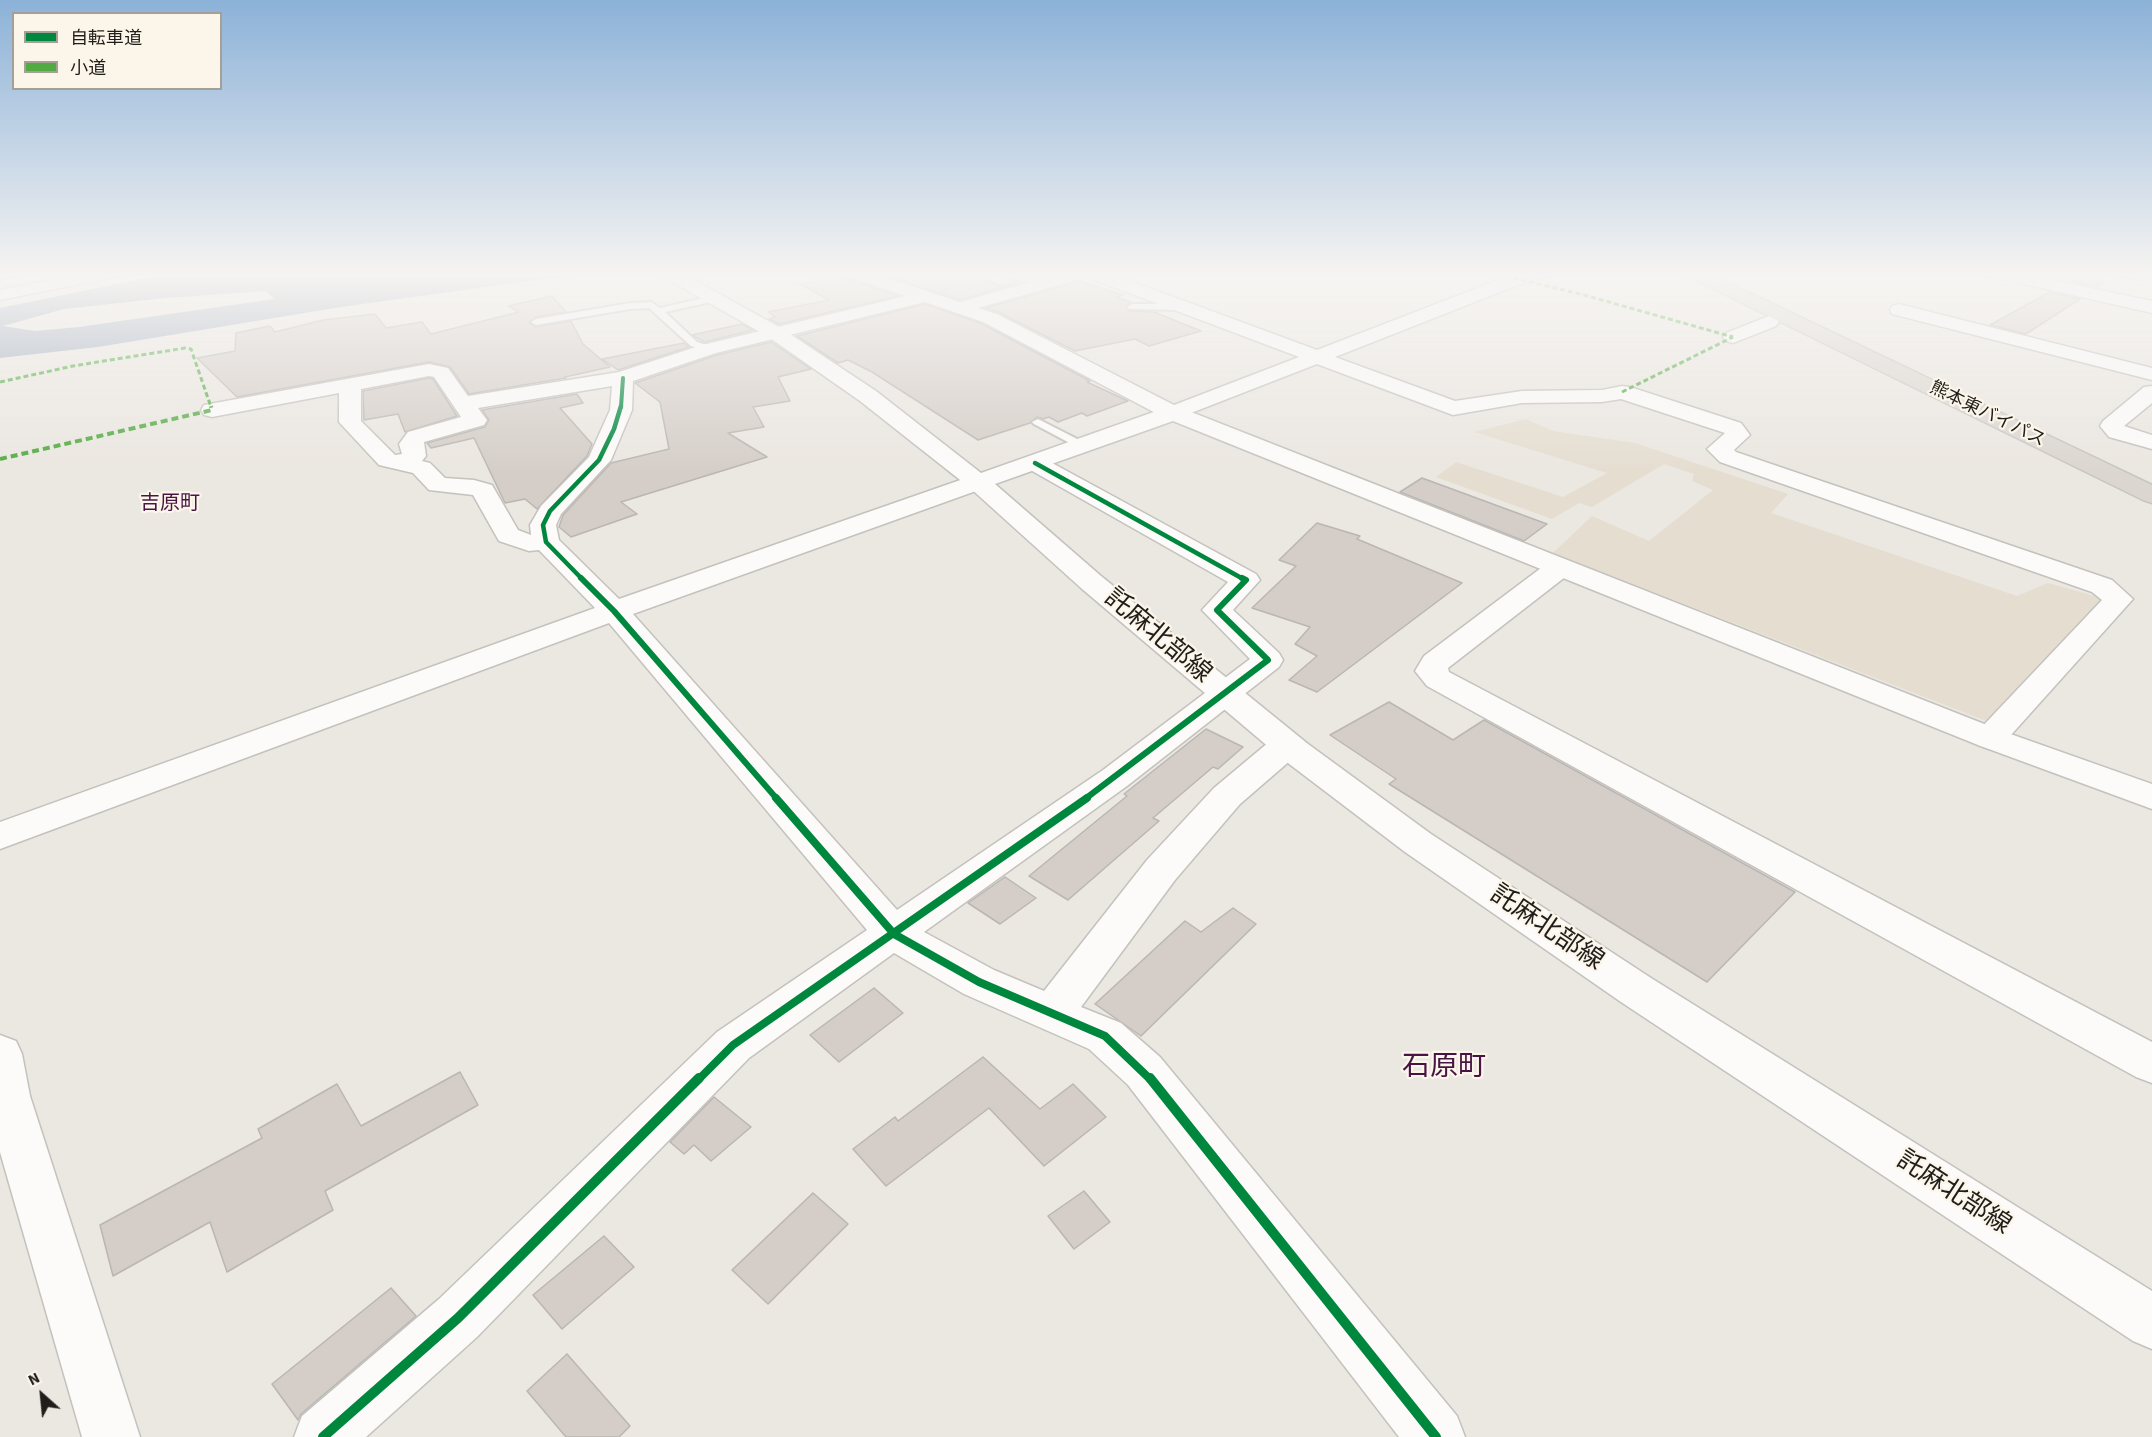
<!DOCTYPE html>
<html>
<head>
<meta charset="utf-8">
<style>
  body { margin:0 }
  #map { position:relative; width:2152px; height:1437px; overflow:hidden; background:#ebe7e1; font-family:"Source Sans 3","Noto Sans JP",sans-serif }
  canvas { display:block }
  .legend { position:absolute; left:12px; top:12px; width:210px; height:78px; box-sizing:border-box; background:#fcf5ea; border:2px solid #a49f97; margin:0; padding:8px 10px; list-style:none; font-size:18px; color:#201e1a }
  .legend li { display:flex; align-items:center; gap:12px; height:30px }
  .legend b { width:30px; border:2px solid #a49f97 }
  .north { position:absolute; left:12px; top:1365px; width:60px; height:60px; -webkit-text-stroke:4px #fcf5ea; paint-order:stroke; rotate:333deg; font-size:16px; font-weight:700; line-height:24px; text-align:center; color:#201e1a }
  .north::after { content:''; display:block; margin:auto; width:21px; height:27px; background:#201e1a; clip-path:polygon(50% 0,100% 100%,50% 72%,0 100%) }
</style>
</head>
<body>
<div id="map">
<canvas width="2152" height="1437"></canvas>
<ul class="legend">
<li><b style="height:8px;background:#00873e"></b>自転車道</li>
<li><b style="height:8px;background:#52aa42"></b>小道</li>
</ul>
<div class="north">N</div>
</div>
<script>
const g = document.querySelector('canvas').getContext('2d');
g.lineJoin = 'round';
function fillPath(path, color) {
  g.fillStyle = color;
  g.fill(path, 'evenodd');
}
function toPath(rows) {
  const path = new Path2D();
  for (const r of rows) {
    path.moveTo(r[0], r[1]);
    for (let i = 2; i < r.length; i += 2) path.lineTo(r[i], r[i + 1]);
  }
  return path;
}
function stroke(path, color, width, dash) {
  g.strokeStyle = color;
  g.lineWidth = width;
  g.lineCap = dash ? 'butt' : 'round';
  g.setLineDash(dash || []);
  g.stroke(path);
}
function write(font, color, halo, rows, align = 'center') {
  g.font = font + ' "Source Sans 3","Noto Sans JP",sans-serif';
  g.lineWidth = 4.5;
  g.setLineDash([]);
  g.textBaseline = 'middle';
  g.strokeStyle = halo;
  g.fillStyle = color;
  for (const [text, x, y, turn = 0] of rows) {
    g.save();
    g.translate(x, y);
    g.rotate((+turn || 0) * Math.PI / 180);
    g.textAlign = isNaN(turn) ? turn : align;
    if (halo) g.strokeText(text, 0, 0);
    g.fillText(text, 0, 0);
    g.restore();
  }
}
const built = toPath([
  [1526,419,1553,431,1635,443,1788,494,1771,513,2017,596,2048,583,2105,599,1989,722,1553,553,1592,516,1649,541,1713,490,1692,481,1694,474,1664,464,1592,507,1579,503,1552,519,1436,477,1456,462,1563,497,1607,473,1474,432]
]);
const water = toPath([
  [175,272,595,272,341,307,98,347,0,358,0,308],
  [266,291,274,299,79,327,35,331,3,326,64,309,166,298]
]);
const building = toPath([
  [802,272,843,272,846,278,898,296,779,324,769,319,775,317,768,312,829,300,800,284,816,281,802,272],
  [875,272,973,272,1000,286,1014,282,1019,283,960,300,875,272],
  [2087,272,2095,272,2103,283,2097,287,2070,281,2087,272],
  [1081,281,1123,295,1117,297,1130,302,1125,307,1129,311,1154,312,1201,331,1149,346,1135,339,1075,351,998,312,986,308,1081,281],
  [2050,292,2080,299,2026,334,1990,325,2050,292],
  [552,296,566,312,536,317,529,323,536,327,571,321,583,344,610,367,565,377,566,378,469,394,450,367,429,362,237,397,197,358,235,351,236,333,270,326,275,332,323,320,375,314,386,328,422,322,431,334,519,312,508,306,552,296],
  [925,304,982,324,1090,381,1087,382,1128,401,1087,416,1082,413,1058,422,1049,417,1043,419,1037,417,1030,423,978,440,872,372,848,360,838,363,797,336,925,304],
  [742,324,753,330,705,342,692,335,742,324],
  [771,342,811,369,778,377,790,401,753,407,764,427,728,433,767,457,621,502,637,514,571,537,559,527,563,515,611,463,669,449,660,402,635,383,717,355,771,342],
  [684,343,689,347,618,370,602,359,684,343],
  [429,378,433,379,457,416,405,432,398,414,364,420,363,391,429,378],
  [577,394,583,403,560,408,592,444,587,456,537,509,525,499,505,503,474,438,431,448,427,443,485,427,489,420,482,410,577,394],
  [1422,478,1547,524,1524,541,1400,492,1422,478],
  [1317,523,1360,536,1357,539,1462,583,1317,692,1289,680,1317,656,1295,644,1310,627,1252,608,1296,566,1279,560,1317,523],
  [1389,702,1453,740,1484,720,1795,892,1707,982,1389,784,1396,779,1330,735,1389,702],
  [1206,729,1243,747,1218,769,1213,767,1153,818,1159,821,1068,900,1029,876,1127,796,1124,794,1206,729],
  [1005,877,1036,898,1000,924,968,903,1005,877],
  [1233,908,1256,924,1141,1036,1095,1004,1185,921,1201,932,1233,908],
  [874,988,903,1013,839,1062,810,1035,874,988],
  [983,1057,1040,1109,1073,1084,1106,1117,1044,1166,989,1108,886,1186,853,1149,895,1117,898,1121,983,1057],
  [460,1072,478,1105,325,1191,333,1210,227,1272,210,1222,113,1276,100,1225,262,1138,258,1129,337,1084,361,1126,460,1072],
  [714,1097,751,1127,711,1161,694,1145,684,1154,670,1142,714,1097],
  [1084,1191,1110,1222,1074,1249,1048,1216,1084,1191],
  [813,1193,848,1224,768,1304,732,1270,813,1193],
  [604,1236,634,1267,562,1329,533,1295,604,1236],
  [391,1288,416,1316,301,1414,298,1420,272,1384,391,1288],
  [567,1354,630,1426,619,1437,566,1437,527,1391,567,1354]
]);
const service = toPath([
  [1005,272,1020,273,1050,283,1046,286,1002,277,1001,275,1005,272],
  [2063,272,2074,272,2046,285,2039,283,2063,272],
  [717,295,720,296,720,300,665,312,697,342,713,347,713,351,709,352,691,346,649,308,630,309,536,325,531,322,536,319,630,303,651,302,660,308,717,295],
  [1132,304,1182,304,1187,307,1182,310,1129,309,1127,307,1132,304],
  [1038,419,1087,444,1089,446,1087,448,1079,448,1034,424,1032,422,1038,419]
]);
const minor = toPath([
  [0,272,21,272,18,276,0,279,0,272],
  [845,272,869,272,960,302,1066,272,1106,272,1317,350,1511,275,1526,272,1554,272,1552,276,1523,283,1335,357,1455,401,1522,391,1602,390,1622,386,1630,387,1741,423,1750,435,1734,450,1736,452,2112,580,2133,599,2002,745,1990,749,1978,745,1973,738,1978,731,2102,600,2092,592,1720,462,1707,449,1725,433,1621,399,1602,402,1522,403,1453,415,1317,364,1173,420,1165,418,983,322,925,302,716,353,633,381,632,410,611,460,561,514,556,525,559,540,619,599,969,477,978,475,987,477,990,482,987,487,633,614,897,910,1103,770,1250,659,1202,610,1228,582,1027,468,1023,463,1027,458,1035,456,1043,458,1256,574,1260,580,1233,610,1279,653,1283,660,1279,667,1127,786,924,932,994,970,1044,991,1147,860,1214,788,1275,737,1287,734,1299,737,1304,745,1299,753,1240,804,1175,880,1081,1007,1121,1023,1160,1057,1457,1416,1465,1437,1399,1437,1128,1085,1089,1049,964,994,894,953,749,1058,477,1337,366,1437,294,1437,302,1416,439,1299,717,1032,867,930,609,623,0,849,0,822,595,608,539,550,529,551,499,541,473,495,429,490,413,473,379,465,339,422,339,393,212,417,204,415,201,410,204,405,429,364,448,368,468,396,619,372,702,345,906,296,847,276,845,272],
  [1087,277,1299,357,1174,405,997,314,978,308,1087,277],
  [429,376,434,377,461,417,408,432,399,444,402,454,395,455,361,421,361,389,429,376],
  [612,386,610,410,589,457,541,506,530,525,531,535,518,530,492,485,474,480,445,478,430,463,422,461,426,456,424,442,484,425,487,420,478,408,612,386],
  [1984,272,2015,272,2152,301,2152,313,1993,277,1987,276,1984,272],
  [2116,272,2152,272,2152,282,2119,276,2116,272],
  [1899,304,2152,368,2152,380,1892,314,1890,310,1892,306,1899,304],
  [1769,316,1776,318,1779,322,1776,326,1733,343,1726,341,1723,337,1726,333,1769,316],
  [2152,386,2152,403,2124,426,2152,435,2152,449,2109,437,2100,426,2103,421,2144,387,2152,386],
  [1559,560,1569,562,1573,568,1569,574,1448,668,1449,672,2152,1042,2152,1083,2136,1077,1427,686,1415,671,1424,656,1549,562,1559,560],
  [0,1035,16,1041,22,1054,30,1096,140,1437,82,1437,0,1152,0,1035]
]);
const secondary = toPath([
  [91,272,124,272,121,276,115,277,0,300,0,290,91,272],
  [659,272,680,272,781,328,876,391,981,473,1165,408,1173,406,1181,408,2002,731,2152,784,2152,809,1978,745,1173,421,995,484,1101,576,1308,744,1431,834,1651,978,2152,1291,2152,1349,2133,1341,1621,1002,1405,852,1284,760,1081,588,969,487,860,401,767,336,662,276,659,272]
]);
const trunk = toPath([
  [1684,272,1706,272,2152,485,2152,503,2143,500,1687,276,1684,272]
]);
const quietFar1 = toPath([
  [1490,272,1584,295,1733,337],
  [0,382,73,366,185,348,191,349,211,407],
  [1622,392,1733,337]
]);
const quiet = toPath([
  [0,459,212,410,211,406]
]);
const cyclewayFar4 = toPath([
  [621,407,623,378]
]);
const cyclewayFar3 = toPath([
  [1035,463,1245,580],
  [583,580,546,542,543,525,550,511,599,460,614,429,621,406]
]);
const cyclewayFar2 = toPath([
  [581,578,614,611,777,799],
  [1085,799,1268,660,1217,610,1246,580,1242,578]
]);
const cyclewayFar1 = toPath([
  [776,798,894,934,979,982,1105,1036,1151,1080],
  [698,1080,733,1045,1087,798]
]);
const cycleway = toPath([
  [1150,1078,1436,1437],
  [323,1437,458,1318,699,1078]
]);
const farStreetnames = [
  ["熊本東バイパス",1987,415,26]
];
const farQuarternames = [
  ["吉原町",170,505]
];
const nearStreetnames = [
  ["託麻北部線",1157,637,40],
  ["託麻北部線",1546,929,34],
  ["託麻北部線",1953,1194,33]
];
const nearQuarternames = [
  ["石原町",1444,1069]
];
fillPath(built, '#e5ddd0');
fillPath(water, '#a2aebf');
fillPath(building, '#d5cec8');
stroke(building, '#bab6b2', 1.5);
stroke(service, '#c4c2bd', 4);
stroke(minor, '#c4c2bd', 3);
stroke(secondary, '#c4c2bd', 3);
stroke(trunk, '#c7c5c2', 3);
fillPath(service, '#fcfbfa');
fillPath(minor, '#fcfbfa');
fillPath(secondary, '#fcfbfa');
fillPath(trunk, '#dbd6d0');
stroke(quietFar1, '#52aa42', 3, [5, 3]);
stroke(quiet, '#52aa42', 4, [7, 4]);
stroke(cyclewayFar4, '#00873e', 4);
stroke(cyclewayFar3, '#00873e', 4.5);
stroke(cyclewayFar2, '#00873e', 6);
stroke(cyclewayFar1, '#00873e', 8);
stroke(cycleway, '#00873e', 10);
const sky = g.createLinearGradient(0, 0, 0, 473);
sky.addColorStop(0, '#8cb2d8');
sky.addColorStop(0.58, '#f6f4f2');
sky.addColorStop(1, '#f6f4f200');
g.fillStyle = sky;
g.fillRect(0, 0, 2152, 473);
write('18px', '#201e1a', '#fcf5ea', farStreetnames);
write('20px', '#481443', '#fcf5ea', farQuarternames);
write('26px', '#201e1a', '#fcf5ea', nearStreetnames);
write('28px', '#481443', '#fcf5ea', nearQuarternames);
</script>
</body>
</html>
